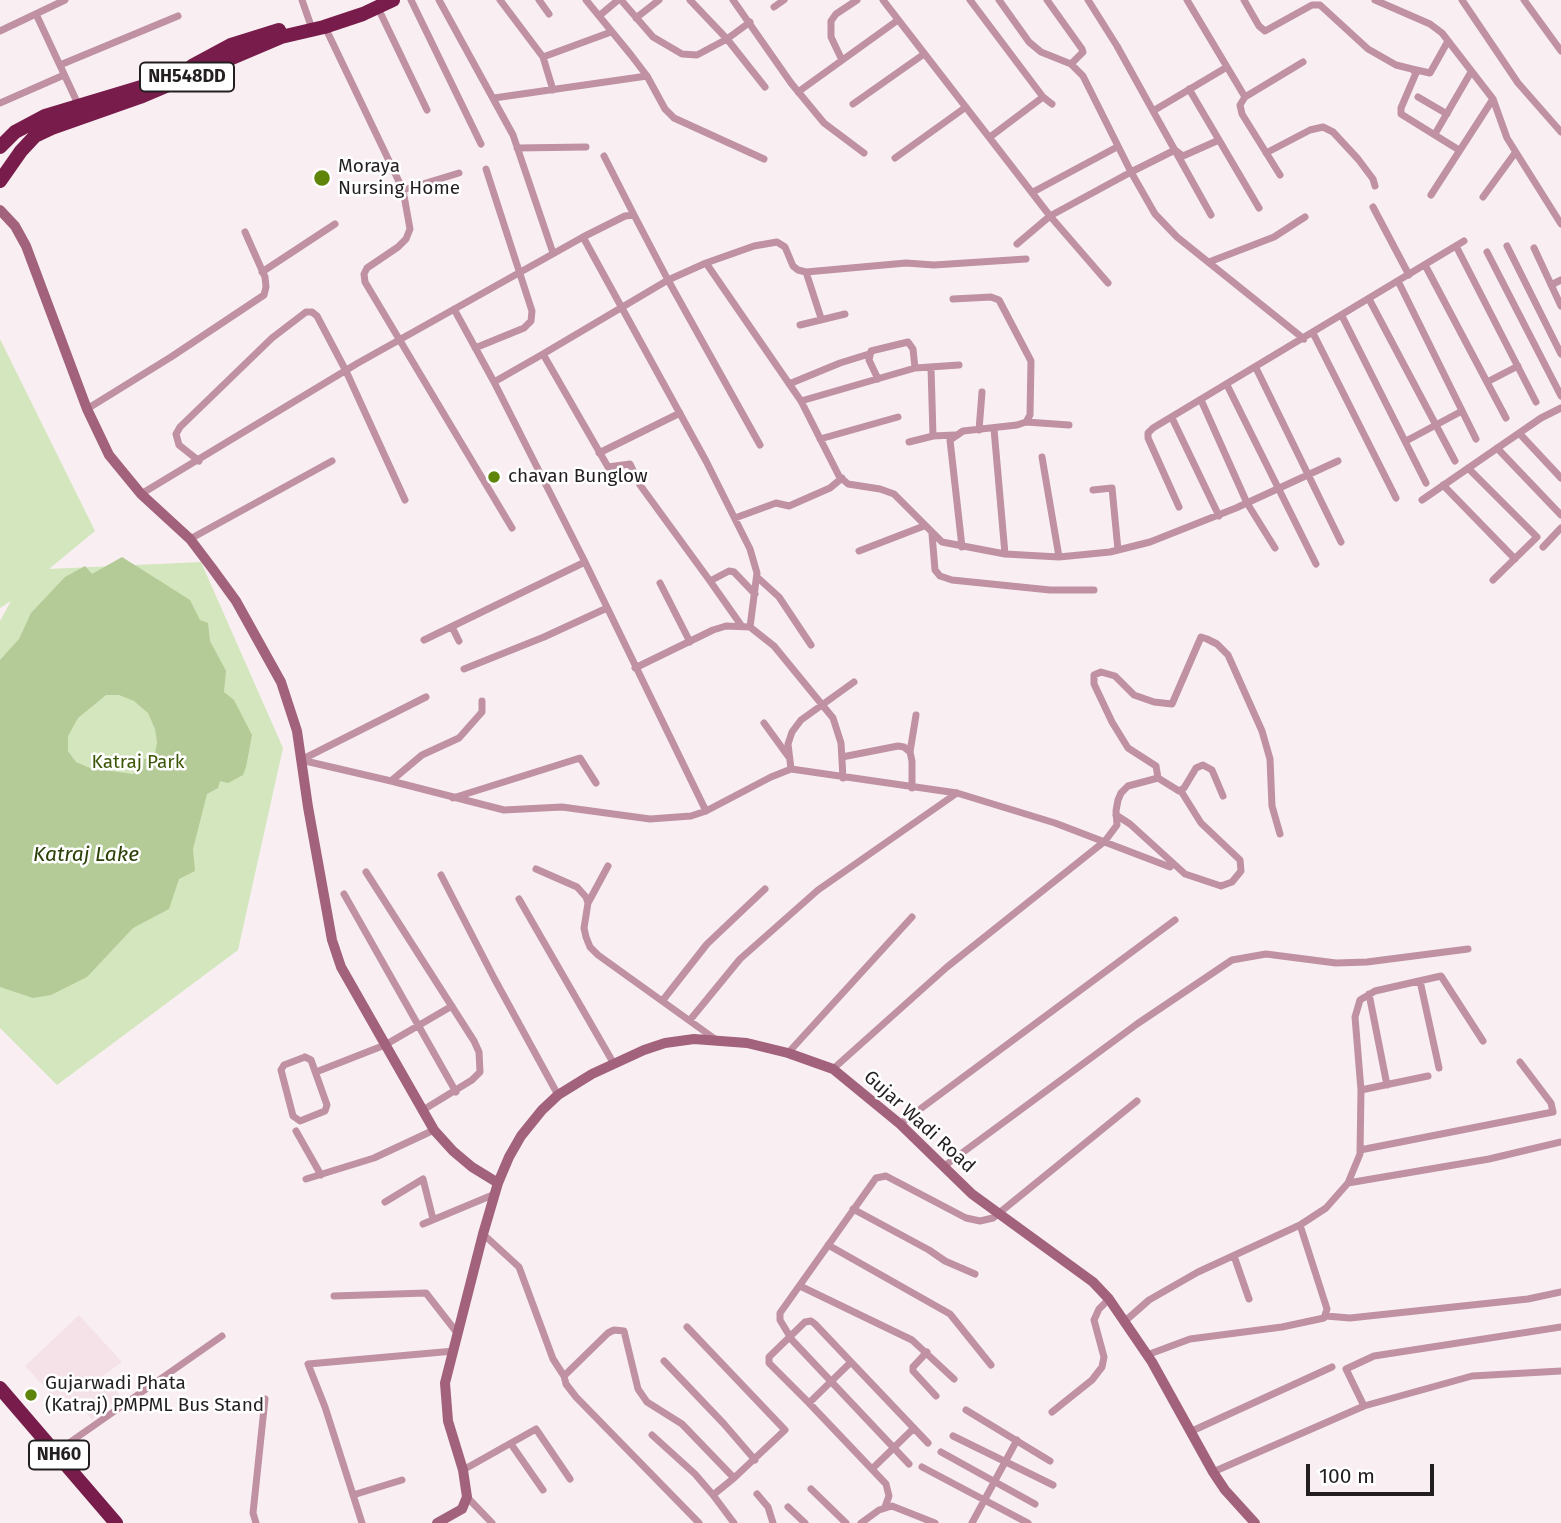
<!DOCTYPE html>
<html>
<head>
<meta charset="utf-8">
<style>
  body { margin:0 }
  #map { position:relative; width:1561px; height:1523px; overflow:hidden; background:#f9eff2; font-family:"Fira Sans",sans-serif }
  canvas { display:block }
  .scale { position:absolute; left:1306px; top:1464px; width:128px; height:32px; box-sizing:border-box; border:4px solid #231f21; border-top:0; padding-left:9px; font-size:21px; line-height:24px; white-space:nowrap; color:#231f21; -webkit-text-stroke:5px #fff; paint-order:stroke }
</style>
</head>
<body>
<div id="map">
<canvas width="1561" height="1523"></canvas>
<div class="scale">100 m</div>
</div>
<script>
const g = document.querySelector('canvas').getContext('2d');
g.lineJoin = 'round';
function fillPath(path, color) {
  g.fillStyle = color;
  g.fill(path, 'evenodd');
}
function toPath(rows) {
  const path = new Path2D();
  for (const r of rows) {
    path.moveTo(r[0], r[1]);
    for (let i = 2; i < r.length; i += 2) path.lineTo(r[i], r[i + 1]);
  }
  return path;
}
function stroke(path, color, width, dash) {
  g.strokeStyle = color;
  g.lineWidth = width;
  g.lineCap = dash ? 'butt' : 'round';
  g.setLineDash(dash || []);
  g.stroke(path);
}
function write(font, color, halo, rows, align = 'center') {
  g.font = font + ' "Fira Sans",sans-serif';
  g.lineWidth = 5;
  g.setLineDash([]);
  g.textBaseline = 'middle';
  g.strokeStyle = halo;
  g.fillStyle = color;
  for (const [text, x, y, turn = 0] of rows) {
    g.save();
    g.translate(x, y);
    g.rotate((+turn || 0) * Math.PI / 180);
    g.textAlign = isNaN(turn) ? turn : align;
    if (halo) g.strokeText(text, 0, 0);
    g.fillText(text, 0, 0);
    g.restore();
  }
}
const built = toPath([
  [79,1315,122,1362,104,1375,120,1396,92,1420,74,1396,62,1406,25,1366]
]);
const green = toPath([
  [0,339,95,531,49,569,201,562,283,748,238,950,57,1085,0,1028,0,621,11,601,0,608]
]);
const water = toPath([
  [122,557,190,600,200,620,208,623,210,641,226,671,224,692,234,700,252,735,246,767,243,775,228,783,220,781,218,788,207,794,193,849,195,871,179,879,169,909,133,928,87,977,51,995,33,998,0,987,0,660,19,639,31,613,65,577,85,566,92,574],
  [106,695,119,695,134,701,148,713,155,729,157,742,155,754,151,758,144,759,143,768,133,774,90,768,76,762,68,751,68,736,78,718]
]);
const street = toPath([
  [302,0,310,23],
  [411,0,481,144],
  [439,0,513,135,553,253],
  [500,0,543,57,611,32],
  [539,0,549,14],
  [586,0,631,55,647,76,665,109,674,118,764,159],
  [621,0,653,37,682,54,697,55,727,39,750,22],
  [690,0,727,39,765,87],
  [733,0,791,83,824,123,864,153],
  [883,0,1050,216,1108,283],
  [970,0,1043,97,1052,104],
  [999,0,1029,42,1041,52,1071,64,1083,76,1131,172,1155,214,1177,237,1304,339],
  [1047,0,1082,49,1083,52,1071,64],
  [1088,0,1117,46,1153,111,1227,67],
  [1187,0,1245,97],
  [1244,0,1259,26,1265,31,1312,5,1320,5,1368,49,1396,65,1412,69,1416,73,1401,108,1401,114,1459,150],
  [1375,0,1430,24,1442,33,1493,99,1507,138,1561,224],
  [1462,0,1518,83,1561,132],
  [1524,0,1561,51],
  [774,7,784,0],
  [378,8,427,110],
  [36,14,78,104],
  [599,16,618,0],
  [636,18,659,0],
  [325,27,403,190,459,173],
  [0,31,65,0],
  [543,57,553,90],
  [842,60,831,37,831,21,836,14,857,0],
  [60,65,178,16],
  [1412,69,1430,73,1448,41],
  [1189,89,1259,208],
  [798,92,898,20],
  [1418,97,1447,114],
  [494,98,647,76],
  [0,103,64,75],
  [853,104,924,54],
  [1153,111,1211,215],
  [1435,134,1471,72],
  [990,137,1043,97],
  [517,148,586,147],
  [1266,153,1310,130,1323,127,1333,132,1358,159,1373,179,1375,186],
  [604,156,634,215],
  [895,158,966,107],
  [1280,175,1242,114,1240,105,1245,97,1303,62],
  [403,190,410,229,406,239,398,247,367,268,364,274,365,282,512,528],
  [1033,192,1117,147],
  [1431,195,1493,99],
  [1483,197,1515,153],
  [1373,207,1409,275],
  [583,237,706,461,750,549,757,573,750,627],
  [1017,244,1050,216,1131,172,1175,150,1183,156,1219,140],
  [1456,246,1536,402],
  [1507,246,1561,354],
  [1534,248,1561,306],
  [1487,252,1561,396],
  [1209,262,1274,237,1305,217],
  [706,263,754,246,777,242,785,247,793,266,798,270,806,272,906,263,934,265,1026,259],
  [1425,265,1506,418],
  [262,272,335,224],
  [806,272,821,318],
  [1398,281,1476,439],
  [1551,285,1561,280],
  [953,299,991,297,999,300,1031,361,1030,415,1026,422,1017,425,963,431,950,440,962,547],
  [1369,299,1455,461],
  [454,309,494,382,585,562,706,811,771,777,791,769,805,771,957,793,1055,823,1170,867],
  [1342,316,1426,483],
  [800,325,845,314],
  [1313,333,1396,498],
  [475,348,524,328,531,321,532,311,486,169],
  [543,354,668,280,760,445],
  [931,367,933,436],
  [1256,368,1341,542],
  [878,379,869,360,871,351,908,342,913,349,915,368],
  [494,382,543,354,608,467,630,464,640,485,710,581,729,571,734,572,755,594],
  [1487,382,1518,366],
  [789,384,840,363,869,354],
  [1227,385,1316,564],
  [1201,400,1247,503,1275,548],
  [801,401,915,368,959,365],
  [87,409,171,357,264,295,266,287,265,277,245,232],
  [1172,418,1219,516],
  [1026,422,1069,425],
  [994,429,1005,554],
  [979,430,982,392],
  [1519,433,1561,478],
  [820,439,898,417],
  [1406,441,1462,411],
  [909,442,933,436,954,435],
  [1497,448,1561,515],
  [599,453,680,413],
  [199,461,179,445,176,434,180,427,272,338,306,312,312,312,317,316,346,371,405,500],
  [1468,468,1537,537,1493,580],
  [1443,485,1515,559],
  [1093,490,1112,488,1118,550],
  [141,494,358,363,583,237,625,216,634,215,668,280,706,263,801,401,839,476,848,484,880,489,894,494,942,542,1005,554,1059,557,1042,457],
  [1422,500,1541,418,1561,408],
  [1179,507,1148,438,1148,433,1153,428,1464,241],
  [735,518,776,503,789,506,830,488,842,478],
  [932,534,935,570,940,576,952,580,1050,590,1094,590],
  [190,539,332,461],
  [1543,547,1561,528],
  [859,551,924,526],
  [1059,557,1110,552,1150,542,1236,508,1338,461],
  [757,577,779,597,811,645],
  [710,581,741,625],
  [660,583,690,642],
  [452,627,459,641],
  [424,640,585,562],
  [635,668,713,630,726,626,750,627,774,646,833,718,841,743,843,778],
  [464,669,544,637,607,608],
  [764,723,788,756],
  [910,752,916,715],
  [842,757,898,746,904,747,910,752,912,761,912,788],
  [301,760,391,781,422,755,459,738,482,712,482,701],
  [301,760,426,697],
  [791,769,788,744,792,732,801,720,854,682],
  [1158,778,1156,766,1128,748,1112,722,1094,684,1094,675,1101,672,1115,676,1134,695,1154,702,1172,704,1201,637,1207,639,1217,644,1228,655,1262,731,1270,759,1272,806,1280,834],
  [391,781,504,810,562,807,650,819,691,816,706,811],
  [453,798,580,758,596,783],
  [1116,815,1130,824,1185,874,1221,886,1232,882,1241,871,1240,860,1201,823,1181,791],
  [536,869,577,887,586,897,588,903,584,928,586,937,590,947,598,955,715,1039],
  [366,872,474,1041,479,1052,480,1072,472,1080,423,1110],
  [441,875,494,978,558,1095],
  [344,894,456,1092],
  [519,899,614,1064],
  [588,903,608,866],
  [1420,981,1439,1068],
  [1369,994,1387,1085],
  [663,1000,707,944,765,889],
  [690,1020,740,959,818,890,957,793],
  [788,1053,912,917],
  [305,1057,311,1060,327,1105,325,1111,300,1121,293,1116,281,1070,284,1065,305,1057],
  [833,1069,947,967,1105,841,1117,825,1116,811,1118,800,1121,793,1128,786,1158,778,1179,791,1184,788,1196,768,1203,765,1212,770,1223,796],
  [316,1072,385,1045,452,1006],
  [1361,1090,1355,1017,1360,1000,1375,991,1441,976,1483,1041],
  [900,1124,1175,920],
  [296,1131,321,1175],
  [1360,1150,1553,1112,1551,1103,1520,1062],
  [943,1167,1137,1024,1232,960,1266,954,1336,963,1367,962,1468,949],
  [306,1179,374,1158,434,1130],
  [1348,1183,1489,1159,1561,1142],
  [385,1202,423,1179,433,1219],
  [853,1209,929,1250,945,1261,975,1274],
  [423,1224,495,1194],
  [483,1234,519,1267,553,1359,564,1376,608,1333,614,1330,624,1331,638,1389,647,1402,682,1424,734,1478,785,1430,687,1327],
  [828,1245,950,1314,991,1365],
  [1234,1256,1249,1299],
  [800,1286,912,1340,954,1379],
  [334,1296,426,1293,458,1334],
  [1326,1316,1350,1318,1528,1299,1561,1292],
  [1124,1322,1149,1300,1198,1272,1300,1225,1326,1208,1348,1183,1360,1154,1361,1090,1428,1076],
  [927,1352,913,1367,913,1371,936,1396],
  [1147,1355,1190,1339,1282,1327,1324,1318,1327,1309,1300,1225],
  [664,1361,724,1424,755,1460],
  [564,1376,566,1384,576,1397,699,1523],
  [809,1403,769,1363,769,1357,805,1322,811,1321,815,1324,851,1362],
  [1364,1406,1346,1369,1374,1356,1561,1327],
  [966,1410,1050,1461],
  [1052,1412,1092,1380,1102,1367,1104,1357,1094,1320,1099,1309,1109,1299],
  [1192,1431,1332,1367],
  [652,1435,695,1474,713,1495],
  [953,1436,1053,1485],
  [511,1444,543,1490],
  [56,1452,222,1336],
  [941,1452,1035,1504],
  [909,1464,792,1340,780,1320,780,1313,876,1178,886,1176,966,1218,980,1221,993,1218,1137,1101],
  [922,1467,1028,1523],
  [872,1469,914,1428],
  [463,1470,536,1429,570,1479],
  [1213,1472,1364,1406,1472,1376,1561,1371],
  [811,1489,846,1523],
  [757,1494,768,1507,773,1523],
  [353,1495,402,1480],
  [467,1497,492,1523],
  [788,1507,805,1523],
  [885,1507,889,1496,886,1484,809,1403,851,1362,928,1443],
  [256,1523,253,1513,265,1399],
  [362,1523,325,1407,308,1364,454,1351],
  [734,1523,713,1495,734,1478],
  [861,1523,879,1510,892,1506,935,1523],
  [972,1523,1017,1440]
]);
const secondary = toPath([
  [0,210,15,226,26,246,87,409,109,455,141,494,190,539,212,568,236,601,281,682,297,731,308,807,332,940,341,967,434,1130,453,1151,472,1167,498,1183],
  [437,1523,462,1509,467,1497,463,1470,448,1421,445,1383,483,1234,498,1183,509,1157,521,1136,542,1110,558,1095,592,1074,644,1050,665,1043,694,1039,747,1043,788,1053,833,1069,900,1124,972,1194,1093,1282,1109,1299,1152,1362,1213,1472,1225,1490,1255,1523]
]);
const highway = toPath([
  [192,66,231,45,279,30],
  [0,147,15,132,45,116,148,85],
  [0,181,21,151,35,136,52,128,140,97,281,37,324,27,363,14,393,0],
  [0,1388,116,1523]
]);
const markers = [
  [322,178,9,"#5e850a"],
  [494,477,7,"#5e850a"],
  [31,1395,7,"#5e850a"]
];
const shields = [
  [187,77,94],
  [59,1455,60]
];
const shieldNames = [
  ["NH548DD",187,77],
  ["NH60",59,1455]
];
const poiNames = [
  ["Moraya",338,167],
  ["Nursing Home",338,189],
  ["chavan Bunglow",508,477],
  ["Gujarwadi Phata",45,1384],
  ["(Katraj) PMPML Bus Stand",45,1406]
];
const parkNames = [
  ["Katraj Park",138,763]
];
const streetNames = [
  ["Gujar Wadi Road",919,1122,42]
];
const waterNames = [
  ["Katraj Lake",86,855]
];
fillPath(built, '#f5e2e9');
fillPath(green, '#d3e6bd');
fillPath(water, '#b4cb98');
stroke(street, '#bf91a3', 7);
stroke(secondary, '#a3627c', 10);
stroke(highway, '#781c4b', 14);
for (const [x, y, r, color] of markers) {
  const dot = new Path2D();
  dot.arc(x, y, r, 0, 2 * Math.PI);
  g.fillStyle = color;
  g.fill(dot);
  stroke(dot, '#fff', 2.5);
}
for (const [x, y, w] of shields) {
  const box = new Path2D();
  box.roundRect(x - w / 2, y - 14.5, w, 29, 5);
  g.fillStyle = '#fff';
  g.fill(box);
  stroke(box, '#231f21', 2);
}
write('bold 18px', '#231f21', null, shieldNames);
write('19px', '#231f21', '#fff', poiNames, 'left');
write('19px', '#3d5709', '#fff', parkNames);
write('19px', '#231f21', '#fff', streetNames);
write('italic 21px', '#2c4007', '#fff', waterNames);
</script>
</body>
</html>
